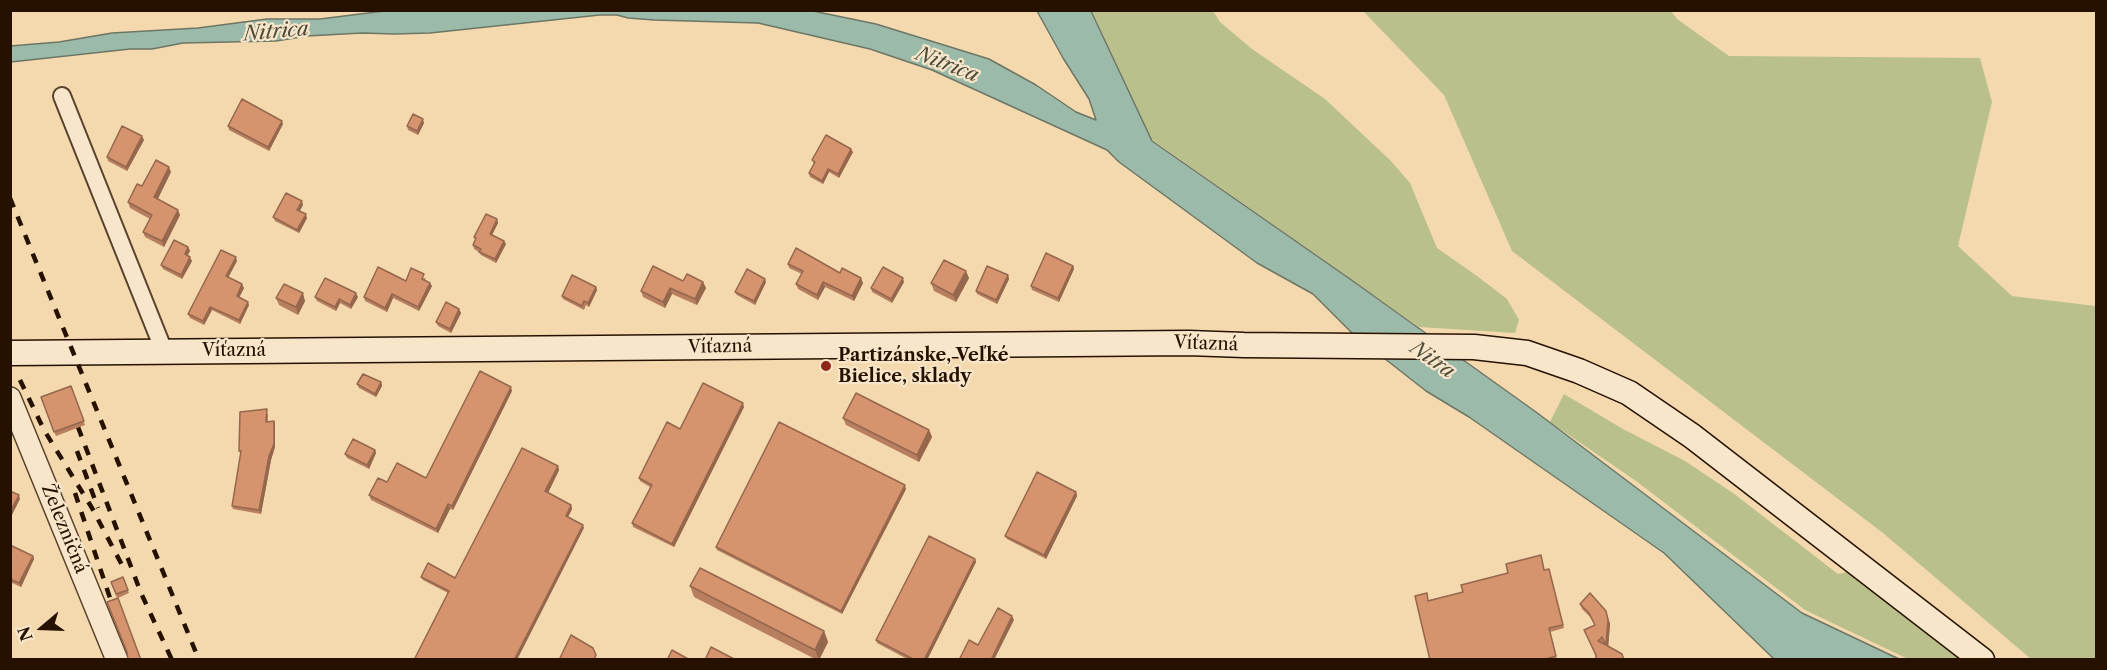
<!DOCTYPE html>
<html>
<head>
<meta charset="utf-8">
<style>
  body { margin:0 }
  #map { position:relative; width:2107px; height:670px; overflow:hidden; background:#f4d9ae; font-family:"Libre Caslon Text",serif }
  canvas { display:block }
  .frame { position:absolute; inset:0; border:12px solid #261100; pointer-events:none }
  .north { position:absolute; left:12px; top:598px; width:60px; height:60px; -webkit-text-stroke:4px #f8e6ca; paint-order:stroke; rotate:251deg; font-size:16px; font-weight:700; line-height:24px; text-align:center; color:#261100 }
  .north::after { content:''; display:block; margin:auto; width:21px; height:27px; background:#261100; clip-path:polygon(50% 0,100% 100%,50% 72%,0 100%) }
</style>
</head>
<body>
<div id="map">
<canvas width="2107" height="670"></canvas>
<div class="frame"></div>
<div class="north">N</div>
</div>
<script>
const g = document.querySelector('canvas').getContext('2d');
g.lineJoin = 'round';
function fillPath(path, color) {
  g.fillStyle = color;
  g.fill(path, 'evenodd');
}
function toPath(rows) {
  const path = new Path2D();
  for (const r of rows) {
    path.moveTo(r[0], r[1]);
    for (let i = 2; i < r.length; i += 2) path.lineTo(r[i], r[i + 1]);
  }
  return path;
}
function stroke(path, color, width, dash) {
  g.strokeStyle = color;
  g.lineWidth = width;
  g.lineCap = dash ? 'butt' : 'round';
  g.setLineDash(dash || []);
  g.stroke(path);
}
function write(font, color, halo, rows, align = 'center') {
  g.font = font + ' "Libre Caslon Text",serif';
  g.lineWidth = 4.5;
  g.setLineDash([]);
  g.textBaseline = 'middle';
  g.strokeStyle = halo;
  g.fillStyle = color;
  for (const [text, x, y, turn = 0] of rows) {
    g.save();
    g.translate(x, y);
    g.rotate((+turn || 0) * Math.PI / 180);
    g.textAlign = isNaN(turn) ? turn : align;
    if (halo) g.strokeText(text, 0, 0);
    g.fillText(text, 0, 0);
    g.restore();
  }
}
const green = toPath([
  [1092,11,1213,11,1220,22,1252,49,1325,99,1391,161,1410,183,1437,248,1477,276,1507,299,1519,320,1515,333,1419,327,1151,139],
  [1363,11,1671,11,1677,19,1729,56,1980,58,1992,102,1958,246,2012,296,2096,306,2096,659,2031,659,1883,533,1512,251,1444,95],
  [1564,394,1623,429,1685,461,1733,493,1838,574,1855,570,1966,659,1908,659,1805,610,1636,481,1550,422]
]);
const water = toPath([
  [392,10,813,11,876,24,989,59,1036,85,1076,112,1096,120,1089,99,1063,58,1037,11,1091,11,1152,141,1350,279,1536,412,1802,613,1899,659,1774,659,1664,553,1469,417,1426,391,1352,333,1313,294,1257,263,1119,162,1107,150,932,70,870,49,758,23,654,20,628,18,617,15,600,15,430,33,394,34,362,33,307,36,276,41,183,43,152,49,130,49,11,62,10,46,59,42,112,33,198,28,267,19,320,19,392,10]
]);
const minor = toPath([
  [62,96,164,351]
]);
const tertiary = toPath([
  [10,398,117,660]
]);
const secondary = toPath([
  [10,353,1188,343,1244,345,1474,347,1527,353,1579,371,1629,393,1692,436,1982,660]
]);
const rail = toPath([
  [10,198,199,660],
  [20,380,44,430,92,508,122,565],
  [78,427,141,593,172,660],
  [77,451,98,508],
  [75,493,110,598]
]);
const wall = toPath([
  [424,123,418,135,408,130,407,126],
  [283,124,269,151,229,130,228,126],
  [144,140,127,171,108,161,107,157],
  [853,152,839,178,829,172,823,184,810,177,809,173,814,164,812,160],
  [171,172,157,199,180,215,164,247,145,237,143,232,150,219,130,208,128,202,142,186],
  [303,205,300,211,307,218,299,233,275,221,273,217],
  [497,219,498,223,492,235,504,241,506,244,496,263,481,255,479,252,474,249,473,245,475,240,474,237],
  [188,247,190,251,187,256,192,261,182,279,163,269,161,265],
  [237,261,228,277,244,288,239,297,249,305,240,324,212,310,204,325,190,318,188,314],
  [788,264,840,273,863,283,854,301,825,287,818,300,798,289,796,284,802,274,789,268],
  [1073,266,1074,269,1059,302,1032,290,1031,286],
  [1008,275,1009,279,997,304,977,294,976,291],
  [426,278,425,280,432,286,419,311,393,298,387,312,365,301,364,297,406,281],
  [969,278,956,302,934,291,931,283],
  [683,281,703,282,706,288,697,305,672,294,665,308,643,297,641,291],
  [766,282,755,305,737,295,735,292],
  [904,282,892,303,872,292,871,288],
  [596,287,597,290,589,307,586,305,584,310,563,299,562,296],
  [315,297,358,297,351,309,340,303,336,311,317,301],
  [276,298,305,301,298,315,279,305],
  [459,309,461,313,451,333,438,326,436,322],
  [381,382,382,386,376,397,359,388,357,384],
  [71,386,85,425,56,436,41,397],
  [512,391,453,510,450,509,438,533,371,500,369,495,387,482,426,478],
  [744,407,674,547,633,527,632,523,650,487,640,481,639,478,680,429],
  [268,413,268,422,274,421,275,425,275,447,271,460,261,514,233,509,232,506,241,454,239,451],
  [843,418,929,430,932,437,919,462,846,425],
  [375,450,376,453,369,469,347,458,345,454],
  [558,466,559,470,548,493,571,505,572,509,568,517,584,528,448,593,423,580,421,577,455,578],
  [906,489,842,614,717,550,716,547],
  [1076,492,1077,496,1046,559,1007,539,1005,536],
  [10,545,33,556,34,559,21,587,10,582],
  [975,559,976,562,927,660,909,660,877,643,876,640],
  [1545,570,1564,628,1550,632,1557,660,1430,660,1429,600,1463,592,1508,573],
  [123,577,129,593,118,598,127,652,117,598,111,582],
  [690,586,824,631,828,642,819,660,817,660,694,597],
  [1580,604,1607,615,1610,624,1608,646,1596,657,1584,630,1595,626,1590,617,1582,609]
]);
const shadedWall = toPath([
  [423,119,424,123,418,135,417,131],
  [282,121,283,124,269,151,268,147],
  [142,136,144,140,127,171,126,167],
  [851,149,853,152,839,178,838,174],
  [169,167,171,172,156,203,154,197],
  [828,169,829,172,823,184,822,181],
  [302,201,303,205,298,213,297,210],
  [178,210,180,215,164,247,162,241],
  [306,214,307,218,299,233,297,230],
  [497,219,498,223,491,237,490,234],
  [504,241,506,244,496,263,495,259],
  [188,247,190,251,186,258,185,254],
  [190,257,192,261,182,279,181,275],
  [236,257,237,261,227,280,226,276],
  [1073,266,1074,269,1059,302,1058,298],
  [966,271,969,278,956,302,953,295],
  [1008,275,1009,279,997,304,996,300],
  [861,278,863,283,854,301,852,296],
  [903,278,904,282,892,303,891,299],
  [765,279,766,282,755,305,754,301],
  [703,282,706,288,697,305,695,299],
  [823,282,825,287,818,300,817,295],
  [430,283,432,286,419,311,418,307],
  [242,284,244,288,238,300,237,296],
  [596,287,597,290,589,307,588,303],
  [670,288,672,294,665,308,663,302],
  [303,293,305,301,298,315,296,307],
  [356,293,358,297,351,309,350,305],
  [392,294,393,298,387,312,385,308],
  [339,299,340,303,336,311,335,307],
  [248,302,249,305,240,324,239,320],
  [210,307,212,310,204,325,203,321],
  [459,309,461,313,451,333,450,329],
  [381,382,382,386,376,397,375,394],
  [511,387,512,391,453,510,452,506],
  [743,403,744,407,674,547,672,544],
  [274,421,275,425,275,447,271,460,261,514,259,510],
  [929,430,932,437,919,462,917,455],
  [375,450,376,453,369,469,367,465],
  [558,466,559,470,547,495,545,491],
  [905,485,906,489,842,614,841,611],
  [1076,492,1077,496,1046,559,1044,555],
  [19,495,20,499,10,519,10,512],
  [448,504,450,509,438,533,436,529],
  [571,505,572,509,567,519,566,516],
  [583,525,584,528,517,660,514,660],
  [33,556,34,559,21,587,19,583],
  [975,559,976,562,927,660,924,660],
  [1606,611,1610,624,1608,650,1606,645],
  [1012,616,1014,620,994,660,991,660],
  [824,631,828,642,819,660,815,650]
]);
const building = toPath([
  [242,99,282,121,268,147,228,126,242,99],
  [413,114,423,119,417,131,407,126,413,114],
  [122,126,142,136,126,167,107,157,122,126],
  [826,135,851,149,838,174,828,169,822,181,809,173,815,162,812,160,826,135],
  [156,160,169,167,154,197,178,210,162,241,143,232,152,215,128,202,137,184,142,186,156,160],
  [286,193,302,201,297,210,306,214,297,230,273,217,286,193],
  [486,214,497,219,490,234,504,241,495,259,479,252,481,249,473,245,476,238,474,237,486,214],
  [174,240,188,247,185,254,190,257,181,275,161,265,174,240],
  [796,248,840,273,842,268,861,278,852,296,823,282,817,295,796,284,803,271,788,264,796,248],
  [221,250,236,257,226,276,242,284,237,296,248,302,239,320,210,307,203,321,188,314,221,250],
  [1046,253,1073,266,1058,298,1031,286,1046,253],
  [944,260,966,271,953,295,931,283,944,260],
  [653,266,683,281,687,274,703,282,695,299,670,288,663,302,641,291,653,266],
  [987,266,1008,275,996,300,976,291,987,266],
  [378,267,406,281,411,268,424,274,422,279,430,283,418,307,392,294,385,308,364,297,378,267],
  [883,267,903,278,891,299,871,288,883,267],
  [747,269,765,279,754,301,735,292,747,269],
  [572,275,596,287,588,303,584,301,582,306,562,296,572,275],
  [325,278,356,293,350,305,339,299,335,307,315,297,325,278],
  [284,284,303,293,296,307,276,298,284,284],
  [446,302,459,309,450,329,436,322,446,302],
  [480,371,511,387,452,506,448,504,436,529,369,495,378,478,387,482,397,463,426,478,480,371],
  [363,374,381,382,375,394,357,384,363,374],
  [703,383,743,403,672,544,632,523,652,485,639,478,667,422,680,429,703,383],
  [71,386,84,421,54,432,41,397,71,386],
  [856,393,929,430,917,455,843,418,856,393],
  [267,409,266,422,274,421,274,444,269,456,259,510,232,506,241,451,239,451,240,412,267,409],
  [779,422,905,485,841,611,716,547,779,422],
  [353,439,375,450,367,465,345,454,353,439],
  [522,448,558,466,545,491,571,505,566,516,583,525,514,660,414,660,449,591,421,577,428,563,455,578,522,448],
  [1037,472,1076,492,1044,555,1005,536,1037,472],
  [10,491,19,495,10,512,10,491],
  [929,536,975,559,924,660,915,660,876,640,929,536],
  [10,545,33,556,19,583,10,579,10,545],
  [1541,555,1544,570,1549,569,1563,625,1549,628,1556,656,1542,660,1430,660,1415,596,1427,593,1428,601,1463,592,1461,585,1508,573,1506,564,1541,555],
  [700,568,824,631,815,650,690,586,700,568],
  [123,577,128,590,116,594,111,582,123,577],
  [1590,593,1606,611,1608,620,1606,645,1622,654,1624,660,1596,660,1596,655,1584,630,1595,625,1589,613,1580,604,1590,593],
  [1602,637,1606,645,1598,641,1602,637],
  [118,598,141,660,128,660,127,652,107,602,118,598],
  [998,608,1012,616,991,660,959,660,969,640,978,645,998,608],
  [571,635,593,648,596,655,594,660,559,660,571,635],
  [711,647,736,660,705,660,711,647],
  [672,650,690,660,667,660,672,650]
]);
const markers = [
  [826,366,6,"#8f2418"]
];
const streetNames = [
  ["Víťazná",1206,344,2],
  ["Víťazná",720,347,-1],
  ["Víťazná",234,351],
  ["Železničná",64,529,68]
];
const poiNames = [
  ["Partizánske, Veľké",838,356],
  ["Bielice, sklady",838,377]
];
const waterNames = [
  ["Nitrica",276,32,-5],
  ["Nitrica",947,65,21],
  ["Nitra",1432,360,35]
];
fillPath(green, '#b9c08c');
fillPath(water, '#9cbaa9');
stroke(water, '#6d7665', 1.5);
stroke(minor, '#5a432c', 20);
stroke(tertiary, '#5a432c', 24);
stroke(secondary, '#261100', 27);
stroke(minor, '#f8e6ca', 16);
stroke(tertiary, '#f8e6ca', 21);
stroke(secondary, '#f8e6ca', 24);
stroke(rail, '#261100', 4.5, [10, 10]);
fillPath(wall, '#b77e5f');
fillPath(shadedWall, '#95674d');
fillPath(building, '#d5936e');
stroke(building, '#95674d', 1.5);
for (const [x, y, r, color] of markers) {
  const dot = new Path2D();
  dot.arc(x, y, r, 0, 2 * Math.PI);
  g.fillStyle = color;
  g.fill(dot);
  stroke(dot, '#f8e6ca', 2);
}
write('18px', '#261100', '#f8e6ca', streetNames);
write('bold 18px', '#261100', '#f8e6ca', poiNames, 'left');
write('italic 20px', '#4f4c3b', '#f8e6ca', waterNames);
</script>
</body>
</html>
